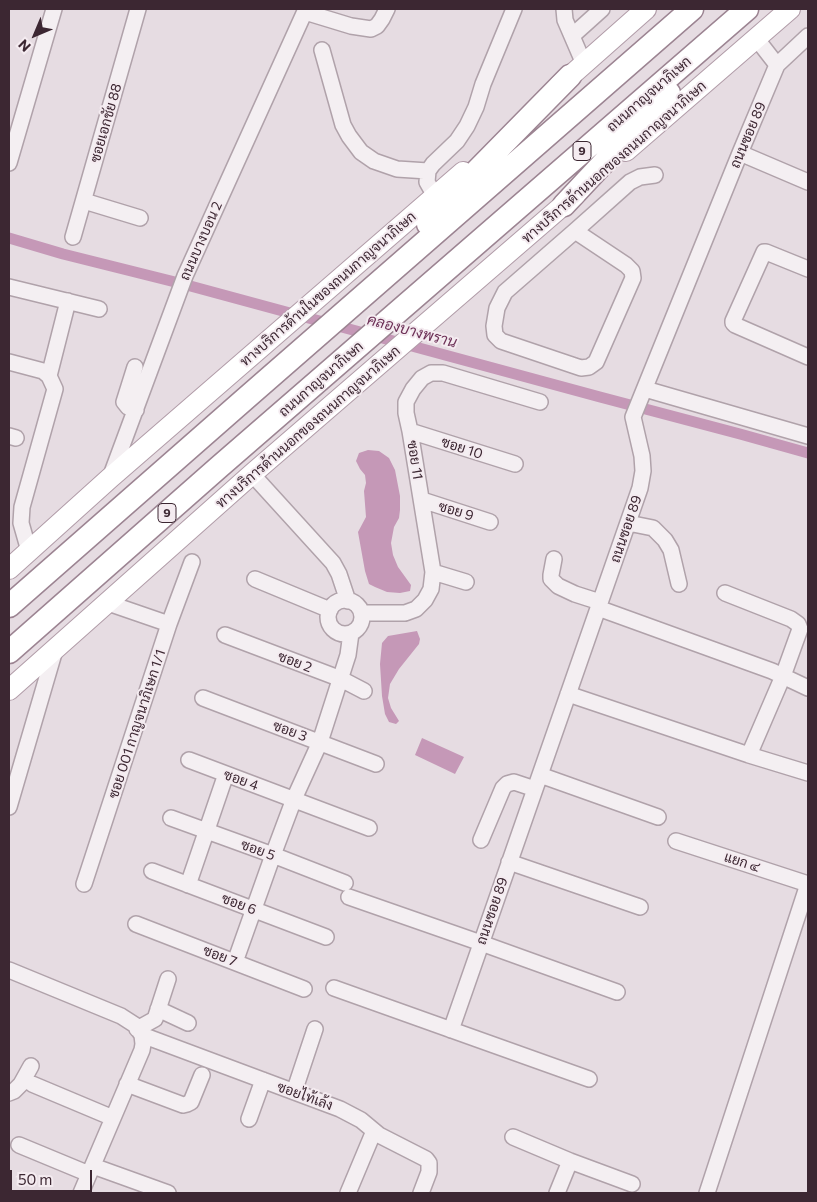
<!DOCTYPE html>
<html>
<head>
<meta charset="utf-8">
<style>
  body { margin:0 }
  #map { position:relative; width:817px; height:1202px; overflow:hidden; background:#e6dce2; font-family:Commissioner,sans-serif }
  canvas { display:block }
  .frame { position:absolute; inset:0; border:10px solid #3c2732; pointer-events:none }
  .north { position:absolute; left:10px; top:10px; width:50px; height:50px; -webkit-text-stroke:4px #f4ebf0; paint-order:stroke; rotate:225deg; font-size:14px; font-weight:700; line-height:20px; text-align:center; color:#3c2732 }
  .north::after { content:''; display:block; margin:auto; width:18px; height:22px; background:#3c2732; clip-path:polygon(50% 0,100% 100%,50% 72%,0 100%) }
  .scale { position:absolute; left:10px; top:1170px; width:82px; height:22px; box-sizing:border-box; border:2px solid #3c2732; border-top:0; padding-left:6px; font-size:15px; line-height:18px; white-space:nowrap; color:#3c2732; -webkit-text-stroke:4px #f4ebf0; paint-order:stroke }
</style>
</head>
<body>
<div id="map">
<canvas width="817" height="1202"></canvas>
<div class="frame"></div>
<div class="north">N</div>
<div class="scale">50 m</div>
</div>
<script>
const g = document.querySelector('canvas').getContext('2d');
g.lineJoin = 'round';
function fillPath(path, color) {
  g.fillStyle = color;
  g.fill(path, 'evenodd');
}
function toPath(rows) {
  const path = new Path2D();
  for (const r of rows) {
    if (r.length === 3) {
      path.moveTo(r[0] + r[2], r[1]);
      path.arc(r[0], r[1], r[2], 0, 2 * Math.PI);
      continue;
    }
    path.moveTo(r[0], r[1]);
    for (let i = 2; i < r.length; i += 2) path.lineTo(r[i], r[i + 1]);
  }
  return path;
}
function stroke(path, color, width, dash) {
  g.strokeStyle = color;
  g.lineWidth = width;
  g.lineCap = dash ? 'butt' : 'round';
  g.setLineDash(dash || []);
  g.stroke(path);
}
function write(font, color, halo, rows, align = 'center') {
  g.font = font + ' Commissioner,Sarabun,sans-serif';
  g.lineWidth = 4;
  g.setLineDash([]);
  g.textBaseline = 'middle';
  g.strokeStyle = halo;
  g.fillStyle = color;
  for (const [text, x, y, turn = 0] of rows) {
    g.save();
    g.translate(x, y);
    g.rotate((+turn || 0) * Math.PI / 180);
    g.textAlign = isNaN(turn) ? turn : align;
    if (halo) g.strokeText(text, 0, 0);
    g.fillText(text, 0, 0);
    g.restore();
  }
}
const water = toPath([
  [368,450,379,451,389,458,395,470,400,496,400,510,399,518,394,527,391,543,393,555,398,567,411,585,410,591,400,593,387,592,375,587,369,584,365,571,358,532,366,517,364,491,366,483,365,475,360,469,356,461,359,453],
  [417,631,420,639,419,644,399,669,390,684,388,698,391,708,399,721,396,724,389,722,385,714,382,696,380,664,382,643,388,636],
  [422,738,464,757,455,774,415,755]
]);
const canal = toPath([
  [9,238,63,254,183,284,600,397,740,434,808,453]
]);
const minor = toPath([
  [564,9,565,20,584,64],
  [305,12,351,26,371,29,377,26,382,19,387,9],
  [572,36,602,9],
  [322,50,343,125,349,136,361,152,374,161,397,169,428,171],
  [777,65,808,36],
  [740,153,808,182],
  [9,163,54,9],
  [435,196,427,182,428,171,433,164,457,141,467,126,476,107,483,84,514,9],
  [84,201,140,218],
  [575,231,626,265,632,271,633,278,596,362,589,367,581,368,501,341,495,335,494,326,497,308,505,292,575,231,630,182,640,177,655,175],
  [73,237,138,9],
  [808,269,766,252,764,252,733,321,733,323,735,325,808,357],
  [9,287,99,309],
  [9,362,43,371,49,376,55,389,22,507,21,523,29,551],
  [135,367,124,402,128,407,136,410],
  [49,376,68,301],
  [645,389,808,436],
  [410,431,515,464],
  [9,436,16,438],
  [252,474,333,563,339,574,348,601],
  [110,478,185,276,306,9],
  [422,500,490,522],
  [628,523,653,528,665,540,671,550,679,584],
  [554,559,551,575,551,579,558,586,575,594,600,602],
  [433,572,466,582],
  [255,579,330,610],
  [725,593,791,619,798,624,800,629,783,676,749,755],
  [345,617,17],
  [598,608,772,671,808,688],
  [362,613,405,613,416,609,425,600,431,589,433,572,410,431,406,413,406,402,413,389,422,378,431,373,443,373,540,402],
  [169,624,192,562],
  [225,635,341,679,364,691],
  [568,694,749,755,808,773],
  [203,698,376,764],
  [189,760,369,828],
  [540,775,658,817],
  [9,807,55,650],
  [171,818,273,855,345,883],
  [481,840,503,788,507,784,514,782,535,789],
  [676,841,808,884],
  [509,862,640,907],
  [152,871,326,937],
  [84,884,169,624,108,603],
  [188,885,226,774],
  [349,897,481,943,617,992],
  [136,924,304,989],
  [235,962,273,855,294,799,320,742,348,655,351,633],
  [9,970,121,1016,135,1025,142,1035,143,1044,142,1050,81,1193],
  [334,988,589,1079],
  [158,1009,188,1023],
  [137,1029,155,1019,168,979],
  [451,1030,640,488,643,471,642,456,633,417,740,153,777,65,756,38],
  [142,1035,340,1109,361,1120,379,1135,426,1159,429,1163,429,1172,421,1193],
  [32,1084,113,1118],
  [127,1084,183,1105,187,1104,191,1102,202,1075],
  [294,1092,315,1029],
  [9,1093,14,1091,21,1084,31,1066],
  [249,1119,263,1080],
  [513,1137,570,1161,632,1184],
  [19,1145,89,1174],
  [93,1166,168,1193],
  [348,1193,374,1131],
  [557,1193,570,1161],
  [707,1193,808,884]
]);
const major = toPath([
  [559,86,646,9],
  [626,151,790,9],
  [9,569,110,478,463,172],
  [9,690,252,474,575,195]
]);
const highway = toPath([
  [564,205,669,93],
  [428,224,452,196,570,76],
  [9,606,245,399,692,9],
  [9,652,219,467,747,9]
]);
const shields = [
  [582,151,18],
  [167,513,18]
];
const shieldNames = [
  ["9",582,151],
  ["9",167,513]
];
const streetNames = [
  ["ถนนกาญจนาภิเษก",649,94,-41],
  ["ซอยเอกชัย 88",106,123,-74],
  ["ถนนซอย 89",748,135,-67],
  ["ทางบริการด้านนอกของถนนกาญจนาภิเษก",614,162,-41],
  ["ถนนบางบอน 2",201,241,-66],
  ["ทางบริการด้านในของถนนกาญจนาภิเษก",328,289,-41],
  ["ถนนกาญจนาภิเษก",321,379,-41],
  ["ทางบริการด้านนอกของถนนกาญจนาภิเษก",308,427,-41],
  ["ซอย 10",462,448,18],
  ["ซอย 11",415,460,81],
  ["ซอย 9",456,511,17],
  ["ถนนซอย 89",626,529,-71],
  ["ซอย 2",295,662,21],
  ["ซอย 001 กาญจนาภิเษก 1/1",137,724,-72],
  ["ซอย 3",290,731,20],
  ["ซอย 4",241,780,20],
  ["ซอย 5",258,850,20],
  ["แยก ๔",742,862,18],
  ["ซอย 6",239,904,21],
  ["ถนนซอย 89",492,911,-71],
  ["ซอย 7",220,956,21],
  ["ซอยไท้เล้ง",305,1096,20]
];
const waterNames = [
  ["คลองบางพราน",412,331,15]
];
fillPath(water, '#c598b7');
stroke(canal, '#c598b7', 11);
stroke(minor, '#b0a2aa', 18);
stroke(major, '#b19ca8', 22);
stroke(highway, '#9c8492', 25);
stroke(minor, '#f4eff2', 15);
stroke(major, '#fff', 20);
stroke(highway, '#fff', 22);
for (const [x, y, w] of shields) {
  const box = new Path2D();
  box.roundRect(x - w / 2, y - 9.5, w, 19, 4);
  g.fillStyle = '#f4ebf0';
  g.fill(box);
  stroke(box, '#3c2732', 1);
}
write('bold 12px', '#3c2732', null, shieldNames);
write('14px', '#3c2732', '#f4ebf0', streetNames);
write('italic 15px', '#6e3258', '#f4ebf0', waterNames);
</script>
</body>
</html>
